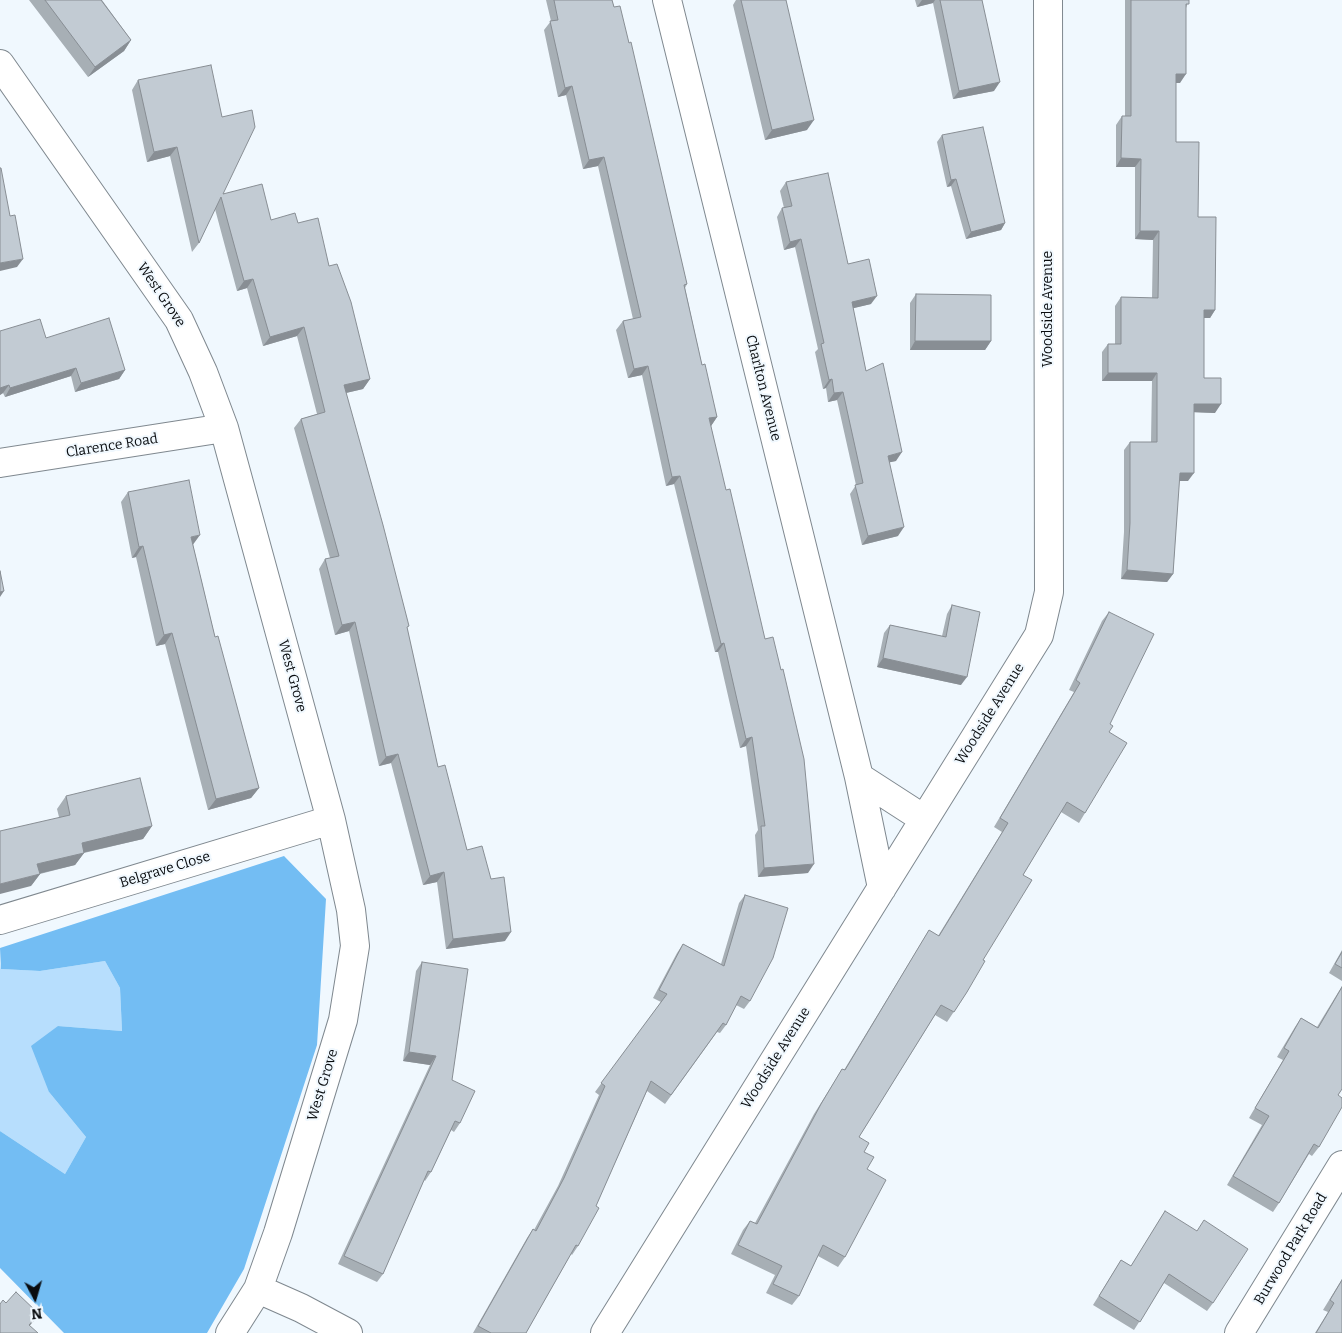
<!DOCTYPE html>
<html>
<head>
<meta charset="utf-8">
<style>
  body { margin:0 }
  #map { position:relative; width:1342px; height:1333px; overflow:hidden; background:#f0f8fe; font-family:Bitter,serif }
  canvas { display:block }
  .north { position:absolute; left:10px; top:1273px; width:50px; height:50px; -webkit-text-stroke:4px #f0f8fe; paint-order:stroke; rotate:174deg; font-size:14px; font-weight:700; line-height:20px; text-align:center; color:#090c0f }
  .north::after { content:''; display:block; margin:auto; width:18px; height:22px; background:#090c0f; clip-path:polygon(50% 0,100% 100%,50% 72%,0 100%) }
</style>
</head>
<body>
<div id="map">
<canvas width="1342" height="1333"></canvas>
<div class="north">N</div>
</div>
<script>
const g = document.querySelector('canvas').getContext('2d');
g.lineJoin = 'round';
function fillPath(path, color) {
  g.fillStyle = color;
  g.fill(path, 'evenodd');
}
function toPath(rows) {
  const path = new Path2D();
  for (const r of rows) {
    path.moveTo(r[0], r[1]);
    for (let i = 2; i < r.length; i += 2) path.lineTo(r[i], r[i + 1]);
  }
  return path;
}
function stroke(path, color, width, dash) {
  g.strokeStyle = color;
  g.lineWidth = width;
  g.lineCap = dash ? 'butt' : 'round';
  g.setLineDash(dash || []);
  g.stroke(path);
}
function write(font, color, halo, rows, align = 'center') {
  g.font = font + ' Bitter,serif';
  g.lineWidth = 4;
  g.setLineDash([]);
  g.textBaseline = 'middle';
  g.strokeStyle = halo;
  g.fillStyle = color;
  for (const [text, x, y, turn = 0] of rows) {
    g.save();
    g.translate(x, y);
    g.rotate((+turn || 0) * Math.PI / 180);
    g.textAlign = isNaN(turn) ? turn : align;
    if (halo) g.strokeText(text, 0, 0);
    g.fillText(text, 0, 0);
    g.restore();
  }
}
const green = toPath([
  [105,961,120,988,122,1031,58,1026,49,1092,86,1137,65,1174,0,1131,0,963,1,969,40,971]
]);
const forest = toPath([
  [284,856,326,899,317,1045,244,1269,207,1333,64,1333,0,1268,0,1131,65,1174,86,1137,49,1092,31,1046,58,1026,122,1031,120,988,105,961,40,971,1,969,0,948]
]);
const street = toPath([
  [667,0,859,777,882,888],
  [0,64,179,320,203,372,224,428,331,820,351,910,355,946,343,1020,278,1233,258,1289,230,1333],
  [0,463,224,428],
  [859,777,924,819],
  [0,920,331,820],
  [258,1289,301,1308,348,1333],
  [605,1333,1039,635,1049,592,1048,0],
  [1239,1333,1342,1165]
]);
const wall = toPath([
  [29,0,102,0,131,40,124,51,88,77],
  [546,0,612,0,614,7,629,43,687,284,685,288,702,365,717,417,711,426,808,873,758,877,755,835,758,830,746,746,740,748,718,652,715,652,674,484,666,486,642,375,628,378,616,330,623,321,633,319,598,166,583,169,566,95,558,97,544,30,551,21],
  [736,0,786,0,807,130,765,140,733,5],
  [915,0,982,0,994,91,953,99,933,3,917,7],
  [1125,0,1189,0,1186,8,1180,83,1176,83,1176,142,1198,217,1215,310,1210,318,1204,318,1204,378,1215,413,1194,412,1188,481,1179,481,1173,574,1167,582,1121,579,1124,532,1124,450,1130,442,1151,442,1152,381,1102,381,1102,352,1108,344,1115,344,1115,306,1121,297,1152,298,1153,240,1135,239,1135,167,1116,167,1116,125,1122,116,1125,116],
  [138,80,223,194,271,220,298,223,329,266,370,379,363,389,346,393,407,628,438,767,467,850,505,941,446,949,437,882,423,885,391,763,379,766,349,631,335,635,319,569,325,559,330,558,294,428,301,419,317,414,297,336,263,346,247,288,237,291,215,209,199,243,192,252,170,156,147,162,132,90],
  [942,135,1005,223,1001,230,966,239,951,186,947,187,937,142],
  [786,182,848,264,871,304,853,308,866,371,896,461,889,462,898,536,862,545,850,494,856,485,837,400,828,402,826,388,823,389,815,352,818,349,795,247,784,250,777,217,782,208,784,208,780,191],
  [916,294,991,341,985,350,910,350,910,303],
  [0,331,46,338,125,370,119,379,75,392,71,376,5,397,3,393,0,395],
  [128,492,193,545,215,637,259,788,251,798,208,810,165,644,156,646,136,557,132,558,121,502],
  [952,605,961,685,877,667,884,633,890,625,942,636,947,614],
  [1109,612,1110,724,1109,732,1085,813,1079,823,1061,812,1023,875,967,992,947,1022,935,1015,859,1137,864,1152,867,1169,845,1257,838,1267,818,1256,799,1296,792,1305,766,1293,775,1275,731,1254,743,1230,750,1221,755,1223,814,1114,836,1079,842,1069,844,1070,923,940,929,930,938,936,1002,832,994,827,1074,692,1069,690,1102,621],
  [66,796,152,826,143,839,84,853,75,865,40,874,31,886,59,817,57,809],
  [745,895,750,1001,744,1009,736,1005,726,1025,720,1033,717,1032,665,1104,647,1091,578,1246,572,1255,571,1254,526,1333,473,1333,527,1238,533,1229,534,1230,558,1186,599,1095,595,1092,661,1002,653,998,677,953,683,944,721,964,739,903],
  [1342,950,1342,981,1329,973],
  [422,962,452,1080,460,1123,454,1132,451,1130,431,1172,425,1181,424,1180,383,1274,377,1282,338,1264,430,1065,403,1061,416,971],
  [1342,986,1342,1089,1338,1095,1319,1147,1312,1156,1309,1154,1279,1203,1273,1212,1227,1185,1262,1125,1249,1118,1283,1060,1277,1057,1295,1027,1301,1018,1317,1027],
  [1165,1211,1213,1303,1207,1311,1164,1283,1134,1330,1093,1305,1121,1260,1131,1266],
  [1342,1279,1342,1333,1315,1333,1328,1312,1323,1310]
]);
const shadedWall = toPath([
  [922,0,935,0,933,3,917,7],
  [131,40,124,51,88,77,95,67],
  [1176,74,1186,74,1180,83,1171,83],
  [1000,82,994,91,953,99,959,91],
  [572,86,566,95,558,97,565,88],
  [814,120,807,130,765,140,772,130],
  [177,147,170,156,147,162,154,152],
  [604,157,598,166,583,169,589,160],
  [1121,158,1141,159,1135,167,1116,167],
  [956,179,951,186,947,187,951,180],
  [1005,223,1001,230,966,239,971,232],
  [1140,231,1159,231,1153,240,1135,239],
  [801,239,795,247,784,250,790,242],
  [23,259,17,267,0,271,0,263],
  [253,279,247,288,237,291,244,281],
  [877,296,871,304,846,310,852,302],
  [1204,310,1215,310,1210,318,1198,318],
  [304,327,297,336,263,346,270,337],
  [915,341,991,341,985,350,910,350],
  [648,366,642,375,628,378,634,369],
  [76,368,71,376,5,397,10,388],
  [125,370,119,379,75,392,81,383],
  [1108,373,1157,373,1152,381,1102,381],
  [370,379,363,389,337,395,344,385],
  [832,379,826,388,823,389,829,380],
  [9,385,3,393,0,395,0,388],
  [843,392,837,400,828,402,834,393],
  [1194,404,1221,404,1215,413,1188,412],
  [717,417,711,426,709,418],
  [902,452,896,461,882,464,888,456],
  [1180,473,1194,473,1188,481,1174,481],
  [680,476,674,484,666,486,672,477],
  [904,527,898,536,862,545,868,536],
  [200,535,192,546,191,537],
  [143,546,136,557,132,558,139,547],
  [1127,570,1173,574,1167,582,1121,579],
  [4,591,0,597,0,592],
  [355,622,349,631,335,635,342,625],
  [172,633,165,644,156,646,164,635],
  [724,643,718,652,715,652,721,644],
  [883,658,967,677,961,685,877,667],
  [752,737,746,746,740,748,746,739],
  [398,754,391,763,379,766,386,757],
  [259,788,251,798,208,810,216,799],
  [152,826,143,839,73,855,82,843],
  [84,853,75,865,29,876,37,864],
  [814,864,808,873,758,877,764,868],
  [444,872,437,882,423,885,430,876],
  [40,874,31,886,0,894,0,884],
  [511,932,505,941,446,949,453,939],
  [409,1052,436,1056,430,1065,403,1061],
  [39,1314,33,1322,23,1333,29,1325]
]);
const building = toPath([
  [45,0,101,0,131,40,95,67,45,0],
  [554,0,612,0,614,7,620,6,629,43,631,42,687,284,684,285,702,365,705,364,717,417,709,418,726,490,730,489,765,639,773,637,781,670,783,669,804,759,814,864,764,868,761,826,765,826,752,737,746,739,724,643,721,644,680,476,672,477,648,366,634,369,623,321,641,317,604,157,589,160,572,86,565,88,550,21,558,20,554,0],
  [741,0,786,0,814,120,772,130,741,0],
  [940,0,982,0,1000,82,959,91,940,0],
  [1131,0,1189,0,1189,4,1186,4,1186,74,1176,74,1176,142,1199,142,1198,217,1216,217,1215,310,1204,310,1204,378,1221,378,1221,404,1194,404,1194,473,1180,473,1173,574,1127,570,1130,523,1130,442,1157,442,1157,373,1108,373,1108,344,1121,344,1121,297,1158,298,1159,231,1140,231,1141,159,1121,158,1122,116,1131,116,1131,0],
  [211,65,222,117,252,110,255,127,223,194,262,184,271,220,295,213,298,223,318,218,329,266,337,264,351,302,370,379,344,385,383,525,409,626,407,627,438,767,445,765,467,850,482,846,491,879,504,877,511,932,453,939,444,872,430,876,398,754,386,757,355,622,342,625,325,559,339,556,301,419,325,412,304,327,270,337,253,279,244,281,221,197,199,243,177,147,154,152,138,80,211,65],
  [983,127,1005,223,971,232,956,179,951,180,942,135,983,127],
  [0,168,1,168,10,216,15,215,23,259,0,263,0,168],
  [828,173,848,264,869,259,877,296,852,302,866,371,883,363,902,452,888,456,904,527,868,536,855,485,863,483,843,392,834,393,832,379,829,380,821,344,824,343,801,239,790,242,782,208,792,206,786,182,828,173],
  [916,294,991,295,991,341,915,341,916,294],
  [109,318,125,370,81,383,76,368,10,388,9,385,0,388,0,331,40,319,46,338,109,318],
  [189,480,200,535,191,537,215,637,218,636,259,788,216,799,172,633,164,635,143,546,139,547,128,492,189,480],
  [0,571,4,591,0,592,0,571],
  [952,605,980,612,967,677,883,658,890,625,946,637,952,605],
  [1109,612,1154,634,1110,724,1113,726,1109,732,1127,743,1085,813,1067,802,1023,875,1032,880,983,960,985,961,967,992,954,1012,941,1005,859,1137,869,1143,864,1152,874,1157,867,1169,886,1180,845,1257,823,1245,799,1296,773,1284,782,1266,738,1245,750,1221,757,1224,821,1104,842,1069,845,1070,929,930,939,936,1008,823,1000,818,1080,683,1076,680,1109,612],
  [140,778,152,826,82,843,84,853,37,864,40,874,0,884,0,831,70,815,66,796,140,778],
  [745,895,788,908,773,958,750,1001,741,996,726,1025,723,1023,671,1095,651,1081,596,1206,599,1208,578,1246,576,1245,526,1333,491,1333,478,1326,533,1229,536,1231,564,1178,605,1086,601,1083,667,994,659,990,683,944,724,966,745,895],
  [1342,952,1342,968,1335,964,1342,952],
  [422,962,468,969,452,1080,475,1091,460,1123,455,1121,431,1172,428,1171,383,1274,344,1256,436,1056,409,1052,422,962],
  [1342,987,1342,1089,1338,1095,1342,1098,1342,1107,1319,1147,1314,1144,1279,1203,1233,1176,1269,1116,1255,1108,1289,1051,1284,1048,1301,1018,1318,1028,1342,987],
  [1165,1211,1197,1231,1204,1220,1248,1249,1213,1303,1169,1274,1140,1322,1099,1296,1121,1260,1131,1266,1165,1211],
  [1342,1280,1342,1333,1316,1333,1334,1303,1330,1300,1342,1280],
  [16,1292,39,1314,29,1325,38,1333,0,1333,0,1304,3,1300,6,1303,16,1292]
]);
const streetNames = [
  ["West Grove",161,295,56],
  ["Woodside Avenue",1048,309,-90],
  ["Charlton Avenue",763,388,76],
  ["Clarence Road",112,446,-9],
  ["West Grove",292,676,75],
  ["Woodside Avenue",990,714,-58],
  ["Belgrave Close",165,870,-17],
  ["Woodside Avenue",776,1058,-58],
  ["West Grove",323,1085,-73],
  ["Burwood Park Road",1291,1249,-59]
];
fillPath(green, '#b7defd');
fillPath(forest, '#73bdf3');
stroke(street, '#7f888f', 30);
stroke(street, '#fff', 28);
fillPath(wall, '#a7afb5');
fillPath(shadedWall, '#888e94');
fillPath(building, '#c2cbd3');
stroke(building, '#888e94', 1);
write('14px', '#090c0f', '#f0f8fe', streetNames);
</script>
</body>
</html>
